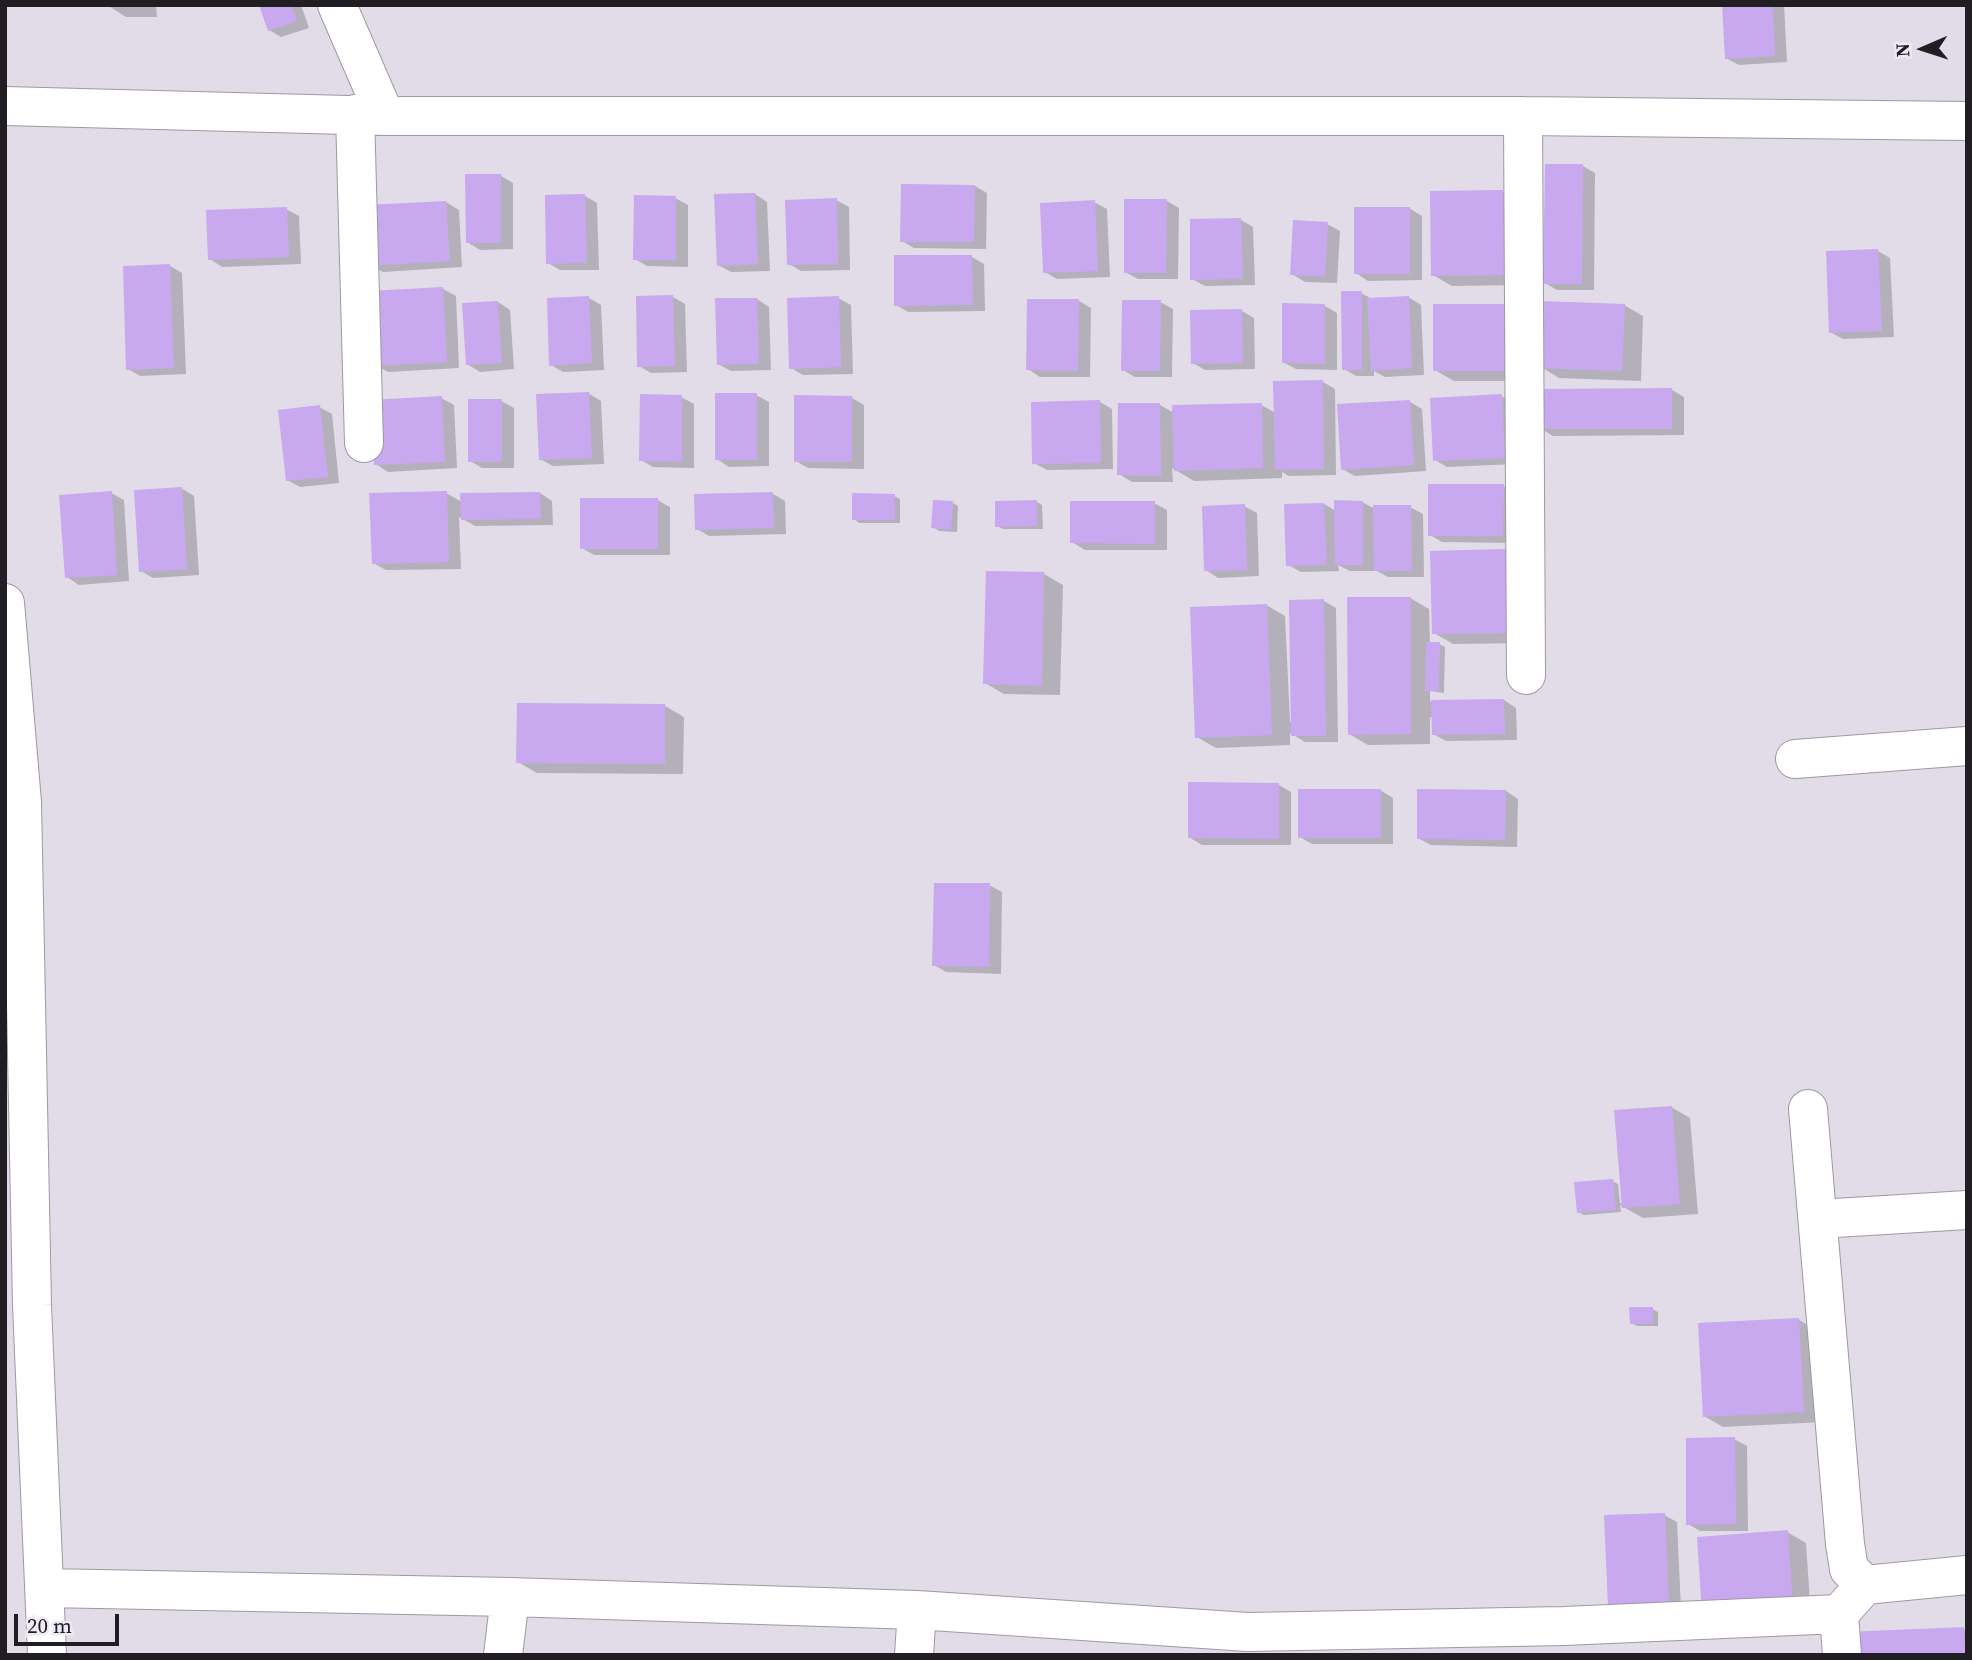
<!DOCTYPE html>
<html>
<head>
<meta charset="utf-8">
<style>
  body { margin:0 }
  #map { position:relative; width:1972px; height:1660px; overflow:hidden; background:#e1dce8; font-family:"Source Serif 4",serif }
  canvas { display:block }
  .frame { position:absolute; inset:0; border:7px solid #201e22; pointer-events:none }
  .north { position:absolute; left:1888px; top:14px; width:70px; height:70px; -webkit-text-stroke:5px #eeeaf5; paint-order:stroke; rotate:267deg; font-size:19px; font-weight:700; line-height:28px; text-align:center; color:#201e22 }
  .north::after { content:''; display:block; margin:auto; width:24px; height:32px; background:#201e22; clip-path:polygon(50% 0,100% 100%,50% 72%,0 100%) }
  .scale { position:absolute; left:14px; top:1614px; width:105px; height:32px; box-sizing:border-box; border:4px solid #201e22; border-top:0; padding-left:9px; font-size:21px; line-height:24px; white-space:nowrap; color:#201e22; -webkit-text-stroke:5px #eeeaf5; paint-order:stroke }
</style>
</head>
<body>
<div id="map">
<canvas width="1972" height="1660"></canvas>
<div class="frame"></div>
<div class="north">N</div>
<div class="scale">20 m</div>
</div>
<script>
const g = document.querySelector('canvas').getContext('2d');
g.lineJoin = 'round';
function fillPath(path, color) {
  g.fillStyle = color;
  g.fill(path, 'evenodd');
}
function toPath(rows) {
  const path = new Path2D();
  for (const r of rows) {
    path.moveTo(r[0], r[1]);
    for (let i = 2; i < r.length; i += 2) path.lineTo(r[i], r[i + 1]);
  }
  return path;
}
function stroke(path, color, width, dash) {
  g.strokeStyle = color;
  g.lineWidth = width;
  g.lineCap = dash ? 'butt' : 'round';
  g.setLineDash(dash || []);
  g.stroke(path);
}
const shadow = toPath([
  [156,5,157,17,126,17,107,5],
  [261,5,301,5,309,28,281,37,269,30],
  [1724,5,1784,5,1787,62,1739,65,1726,58],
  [1583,166,1595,173,1594,290,1557,290,1545,283],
  [501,176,513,183,513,249,480,250,467,242],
  [975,186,987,193,986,249,914,248,902,241],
  [1502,192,1521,203,1522,285,1452,286,1433,275],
  [755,194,767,202,770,271,731,272,718,265],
  [585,196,597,203,599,270,560,270,548,263],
  [675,198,688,205,688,267,647,266,635,259],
  [836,200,849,207,850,270,801,271,789,264],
  [1167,201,1179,208,1178,279,1138,279,1125,272],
  [446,202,459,210,462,267,383,272,370,265,366,207],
  [1094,202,1107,209,1110,277,1057,279,1045,272],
  [1409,208,1422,216,1422,280,1368,281,1356,273],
  [286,209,299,216,301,264,222,267,210,259],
  [1241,220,1253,227,1255,285,1205,286,1192,279],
  [1327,224,1340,231,1337,283,1305,282,1292,274],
  [1878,251,1890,258,1894,337,1843,339,1830,332],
  [972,257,984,264,985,311,908,312,896,305],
  [170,266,182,273,186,374,140,376,128,369],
  [443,289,456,296,459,368,388,372,375,365],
  [1361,293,1372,299,1408,297,1421,305,1424,375,1385,377,1374,371,1374,376,1356,376,1344,369],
  [673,297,685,304,687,372,651,373,639,366],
  [589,298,601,305,604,370,563,372,551,365],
  [838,298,851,305,853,374,803,375,791,368],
  [757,299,769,307,771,370,731,371,718,364],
  [1079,301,1091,308,1090,377,1040,377,1028,369],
  [498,302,510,310,514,369,480,372,467,364],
  [1160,302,1173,309,1172,377,1135,377,1123,370],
  [1624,305,1643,316,1641,381,1559,378,1541,367,1541,381,1454,381,1435,370],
  [1325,306,1337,313,1337,370,1296,369,1283,362],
  [1242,311,1254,318,1255,369,1205,370,1193,363],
  [1323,382,1335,389,1336,475,1289,476,1282,472,1282,478,1194,481,1172,468,1173,482,1132,482,1119,474,1160,405,1174,413,1261,405,1276,413],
  [1672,390,1684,397,1684,435,1553,436,1540,428],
  [588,393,601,401,604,464,553,466,540,459],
  [756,395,769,402,769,466,729,467,717,459],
  [1501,396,1514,403,1517,464,1447,467,1435,460],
  [681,397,694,404,694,468,653,467,641,460],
  [441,398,454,405,457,468,388,472,376,464],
  [852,398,864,405,864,469,808,468,796,461],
  [501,401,514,408,514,468,482,468,470,461],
  [1100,402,1112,409,1113,469,1047,470,1034,463],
  [1410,402,1422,409,1426,471,1355,476,1342,469],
  [319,407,332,414,339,483,300,487,287,480],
  [1503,486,1516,493,1515,543,1442,542,1430,535],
  [181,488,194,496,199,575,153,578,141,571],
  [111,493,124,500,129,581,79,585,67,577],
  [446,493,462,502,540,493,552,501,553,525,475,526,459,517,461,569,386,570,373,563],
  [773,494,785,501,786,534,709,536,697,529],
  [894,496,900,499,900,523,859,523,854,519],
  [657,500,670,507,670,555,594,555,582,548],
  [1037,502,1042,505,1043,529,1003,529,997,526],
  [1362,502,1375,509,1410,507,1423,514,1424,577,1388,577,1377,571,1350,571,1338,565,1339,571,1301,572,1288,565,1324,504,1336,511],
  [953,503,958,506,957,532,939,531,933,527],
  [1154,503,1167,510,1167,550,1085,550,1072,542],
  [1244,506,1257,513,1259,576,1218,578,1206,570],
  [1505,551,1524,562,1526,643,1453,644,1434,633],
  [1044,574,1063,585,1060,695,1004,694,985,683],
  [1410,598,1429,609,1430,644,1439,644,1445,647,1444,693,1430,691,1430,702,1504,700,1516,708,1517,740,1446,741,1433,734,1433,717,1430,717,1430,744,1368,745,1349,734],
  [1324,601,1336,608,1338,742,1305,742,1290,733,1290,745,1216,748,1197,737,1266,605,1285,616,1290,722,1293,722],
  [665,706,684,717,683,774,537,773,518,762],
  [1279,785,1291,792,1291,845,1202,845,1189,837],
  [1380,790,1393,798,1393,844,1312,844,1300,837],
  [1506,791,1518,799,1517,847,1431,845,1418,838],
  [989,885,1002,892,1001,974,946,972,934,965],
  [1671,1107,1690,1118,1698,1214,1643,1218,1620,1205,1621,1212,1584,1215,1578,1212,1612,1181,1618,1184,1620,1203,1623,1203],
  [1652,1309,1658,1312,1658,1326,1637,1326,1631,1323],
  [1799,1320,1818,1331,1823,1422,1723,1427,1704,1416],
  [1734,1439,1747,1446,1748,1531,1700,1531,1688,1524],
  [1664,1515,1677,1522,1681,1609,1622,1612],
  [1787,1532,1806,1543,1811,1617,1704,1612],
  [1963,1629,1967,1631,1967,1655,1849,1655]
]);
const building = toPath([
  [259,5,292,5,297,21,268,31],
  [1722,5,1773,5,1775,56,1725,59],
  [1545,164,1583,164,1582,284,1543,284],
  [465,174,501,174,501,243,466,243],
  [901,184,975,185,974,242,900,242],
  [1503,190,1504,275,1431,276,1430,191],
  [755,193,758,264,717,266,714,194],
  [585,194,587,263,546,264,545,195],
  [634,195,676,196,676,260,633,260],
  [837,198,838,264,787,265,785,200],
  [1124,199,1167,199,1166,273,1124,273],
  [1095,200,1098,271,1043,273,1040,203],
  [446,201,450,261,368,266,365,205],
  [287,207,289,257,208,260,206,210],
  [1354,207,1410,207,1410,274,1354,274],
  [1241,218,1243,279,1190,280,1190,219],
  [1293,220,1328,222,1325,277,1290,275],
  [1878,249,1882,331,1829,333,1826,251],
  [894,255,972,255,973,305,894,306],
  [170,264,174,368,126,370,123,266],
  [443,287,447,362,374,366,370,291],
  [1341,291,1362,291,1362,370,1342,370],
  [673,295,675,366,637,367,636,296],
  [589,296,592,363,549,366,547,298],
  [839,296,841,367,789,369,787,298],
  [1409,296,1412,368,1371,371,1367,298],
  [715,298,757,298,759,364,717,365],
  [1027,299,1079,299,1078,371,1026,370],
  [1122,300,1161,300,1160,371,1121,371],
  [498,301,502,363,466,365,462,303],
  [1540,301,1625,304,1622,371,1538,368],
  [1282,303,1325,304,1325,364,1282,363],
  [1433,304,1522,304,1522,371,1433,371],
  [1242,309,1243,363,1191,364,1190,310],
  [1323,380,1324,469,1275,470,1273,381],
  [1672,388,1672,429,1539,429,1538,389],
  [589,392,592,458,539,460,536,394],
  [715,393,757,393,757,460,715,460],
  [640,394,682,395,682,462,639,461],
  [1502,394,1505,458,1433,461,1430,398],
  [794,395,852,396,852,462,794,462],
  [442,396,445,462,374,465,371,400],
  [468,399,502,399,502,462,468,462],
  [1100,400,1101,463,1032,464,1031,402],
  [1410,400,1414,465,1341,470,1337,404],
  [1118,403,1160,403,1161,476,1117,475],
  [1262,403,1263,468,1174,471,1172,405],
  [320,405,328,477,286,481,278,410],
  [1428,484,1504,484,1503,536,1428,536],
  [182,487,187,569,139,572,134,490],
  [112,491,117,575,65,578,59,495],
  [447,491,449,562,372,564,369,493],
  [540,492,541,519,461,520,460,493],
  [773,492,774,528,695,530,694,494],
  [852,493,895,494,895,520,852,520],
  [580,498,658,498,658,549,580,549],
  [933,500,953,501,951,530,931,528],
  [1037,500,1037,526,995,527,995,501],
  [1334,500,1363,501,1363,565,1335,565],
  [1070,501,1155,501,1155,544,1070,543],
  [1324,503,1327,565,1286,566,1284,504],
  [1245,504,1247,570,1204,571,1202,506],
  [1373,505,1411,505,1412,571,1374,571],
  [1506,549,1507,633,1432,634,1430,551],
  [986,571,1044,572,1042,686,983,684],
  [1347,597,1411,597,1411,734,1348,735],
  [1324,599,1326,736,1291,736,1289,600],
  [1267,604,1272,735,1195,738,1190,607],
  [1426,642,1440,642,1439,691,1425,691],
  [1504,699,1505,734,1432,735,1431,700],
  [517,703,665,704,665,764,516,763],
  [1188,782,1279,783,1279,839,1188,838],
  [1298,789,1381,789,1381,838,1298,838],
  [1417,789,1506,790,1505,840,1417,839],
  [934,883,990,883,989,967,932,966],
  [1672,1106,1680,1204,1622,1208,1614,1110],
  [1613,1179,1616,1210,1577,1213,1574,1182],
  [1629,1307,1653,1307,1653,1324,1630,1324],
  [1799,1318,1804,1412,1703,1417,1698,1323],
  [1735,1437,1736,1524,1686,1525,1686,1438],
  [1665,1513,1669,1603,1608,1606,1604,1515],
  [1788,1530,1793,1607,1702,1613,1697,1537],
  [1964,1627,1965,1655,1847,1655,1846,1632]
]);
const minor = toPath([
  [337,5,385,116],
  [5,106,385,116,1523,116,1967,121],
  [355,114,364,443],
  [1523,116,1526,675],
  [5,603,22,802,32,1305,47,1655],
  [1795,759,1967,746],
  [1808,1109,1845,1544,1849,1569,1865,1585,1967,1575],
  [1819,1219,1967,1210],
  [46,1588,510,1597,917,1610,1248,1632,1564,1626,1839,1614,1865,1585],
  [1839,1614,1842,1655],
  [503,1655,510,1597],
  [914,1655,917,1610]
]);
fillPath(shadow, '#0003');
fillPath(building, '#c8a8ee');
stroke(minor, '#9d99a3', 40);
stroke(minor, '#fff', 38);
</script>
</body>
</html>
